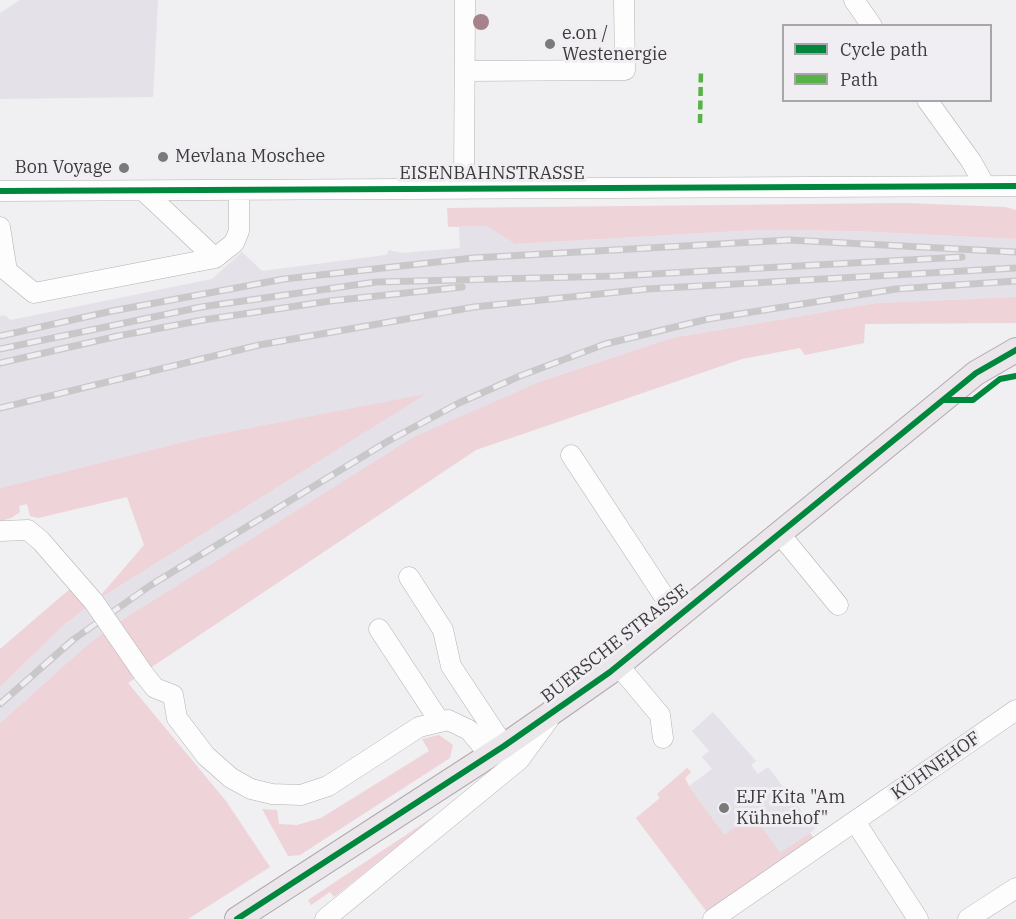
<!DOCTYPE html>
<html>
<head>
<meta charset="utf-8">
<style>
  body { margin:0 }
  #map { position:relative; width:1016px; height:919px; overflow:hidden; background:#f0eff1; font-family:"IBM Plex Serif",serif }
  canvas { display:block }
  .legend { position:absolute; left:782px; top:24px; width:210px; height:78px; box-sizing:border-box; background:#f0eef2; border:2px solid #a8a6a9; margin:0; padding:8px 10px; list-style:none; font-size:18px; color:#3c3b3c }
  .legend li { display:flex; align-items:center; gap:12px; height:30px }
  .legend b { width:30px; border:2px solid #a8a6a9 }
</style>
</head>
<body>
<div id="map">
<canvas width="1016" height="919"></canvas>
<ul class="legend">
<li><b style="height:8px;background:#00873e"></b>Cycle path</li>
<li><b style="height:8px;background:#57b346"></b>Path</li>
</ul>
</div>
<script>
const g = document.querySelector('canvas').getContext('2d');
g.lineJoin = 'round';
function fillPath(path, color) {
  g.fillStyle = color;
  g.fill(path, 'evenodd');
}
function toPath(rows) {
  const path = new Path2D();
  for (const r of rows) {
    path.moveTo(r[0], r[1]);
    for (let i = 2; i < r.length; i += 2) path.lineTo(r[i], r[i + 1]);
  }
  return path;
}
function stroke(path, color, width, dash) {
  g.strokeStyle = color;
  g.lineWidth = width;
  g.lineCap = dash ? 'butt' : 'round';
  g.setLineDash(dash || []);
  g.stroke(path);
}
function write(font, color, halo, rows, align = 'center') {
  g.font = font + ' "IBM Plex Serif",serif';
  g.lineWidth = 6;
  g.setLineDash([]);
  g.textBaseline = 'middle';
  g.strokeStyle = halo;
  g.fillStyle = color;
  for (const [text, x, y, turn = 0] of rows) {
    g.save();
    g.translate(x, y);
    g.rotate((+turn || 0) * Math.PI / 180);
    g.textAlign = isNaN(turn) ? turn : align;
    if (halo) g.strokeText(text, 0, 0);
    g.fillText(text, 0, 0);
    g.restore();
  }
}
const built = toPath([
  [20,0,158,0,153,97,0,99,0,13],
  [487,226,515,244,756,230,853,231,1016,239,1016,297,877,303,672,338,542,381,86,646,0,723,0,687,65,624,94,602,424,395,203,437,0,488,0,316,4,315,11,320,212,279,242,252,262,271,386,255,389,250,402,253,460,248,459,227],
  [713,712,756,761,751,765,758,774,768,767,815,829,810,833,816,841,710,916,636,818,660,798,657,794,687,768,691,772,685,778,689,786,712,769,702,757,709,751,692,731]
]);
const green = toPath([
  [906,203,1005,207,1016,210,1016,239,853,231,756,230,515,244,487,226,448,227,447,208],
  [1016,297,1016,323,865,324,864,343,805,355,800,348,742,359,476,450,128,683,226,801,270,867,188,919,0,919,0,723,86,646,124,619,414,437,542,381,672,338,877,303],
  [426,394,94,602,65,624,0,687,0,649,78,582,95,602,144,545,127,497,38,518,30,516,27,504,19,506,20,512,11,518,0,521,0,488,203,437],
  [439,735,453,745,450,758,300,855,288,856,262,809,277,810,279,824,297,825,321,818,429,751,422,739],
  [687,768,691,772,685,778,689,787,724,835,753,815,780,853,810,833,816,841,710,916,636,818,660,798,657,794],
  [439,813,334,897,330,892,311,905,308,900]
]);
const minor = toPath([
  [854,0,872,26],
  [465,71,625,70,624,0],
  [927,100,971,161,985,186],
  [464,189,465,0],
  [0,191,1016,186],
  [146,193,215,258],
  [0,227,7,271,34,293,215,258,234,243,239,231,239,192],
  [571,455,677,616],
  [0,531,28,530,41,541,94,602],
  [779,533,838,605],
  [409,577,443,630,451,666,504,746],
  [379,629,440,722],
  [618,665,660,715,663,738],
  [143,673,155,688,173,695,177,718,206,756,231,778,251,789,272,794,301,795,328,786,419,727,448,720,469,730,489,754],
  [856,823,918,919],
  [325,919,519,760,549,719],
  [713,919,1016,710],
  [968,919,1016,888]
]);
const major = toPath([
  [237,919,504,746,610,672,976,373,1016,350]
]);
const rail = toPath([
  [0,336,112,311,284,279,473,258,789,240,1016,252],
  [0,349,201,307,376,282,616,276,962,257],
  [0,363,118,336,203,320,330,301,462,287],
  [0,408,259,345,474,307,647,289,1016,268],
  [0,704,74,639,151,585,390,440,459,403,520,376,605,344,708,319,896,289,1016,281]
]);
const minorBridge = toPath([
  [94,602,143,673]
]);
const quiet = toPath([
  [700,123,701,69]
]);
const cycleway = toPath([
  [0,191,1016,186],
  [944,400,973,400,1000,379,1016,376],
  [237,919,504,746,610,672,976,373,1016,350]
]);
const trees = [
  [481,22]
];
const markers = [
  [550,44,6,"#7b7a7b"],
  [163,157,6,"#7b7a7b"],
  [124,168,6,"#7b7a7b"],
  [724,808,6,"#7b7a7b"]
];
const poiNames = [
  ["e.on /",562,34],
  ["Westenergie",562,55],
  ["Mevlana Moschee",175,157],
  ["Bon Voyage",112,168,"right"],
  ["EJF Kita \"Am",736,798],
  ["Kühnehof\"",736,819]
];
const streetNames = [
  ["EISENBAHNSTRASSE",492,174],
  ["BUERSCHE STRASSE",615,644,-38],
  ["KÜHNEHOF",936,766,-35]
];
fillPath(built, '#e4e1e8');
fillPath(green, '#eed3d8');
stroke(minor, '#b2b2b3', 21);
stroke(major, '#b3a9b1', 26);
stroke(minor, '#fdfdfd', 20);
stroke(major, '#eae6e9', 24);
stroke(rail, '#c9c8c9', 7);
stroke(rail, '#f0eef2', 4.5, [14]);
stroke(minorBridge, '#b2b2b3', 21, []);
stroke(minorBridge, '#fdfdfd', 20);
stroke(quiet, '#57b346', 4.5, [9, 4.5]);
stroke(cycleway, '#00873e', 6);
g.fillStyle = '#a6828b';
for (const [x, y] of trees) {
  g.beginPath();
  g.arc(x, y, 8, 0, 2 * Math.PI);
  g.fill();
}
for (const [x, y, r, color] of markers) {
  const dot = new Path2D();
  dot.arc(x, y, r, 0, 2 * Math.PI);
  g.fillStyle = color;
  g.fill(dot);
  stroke(dot, '#f0eef2', 2);
}
write('18px', '#3c3b3c', '#f0eef2', poiNames, 'left');
write('18px', '#3c3b3c', '#f0eef2', streetNames);
</script>
</body>
</html>
